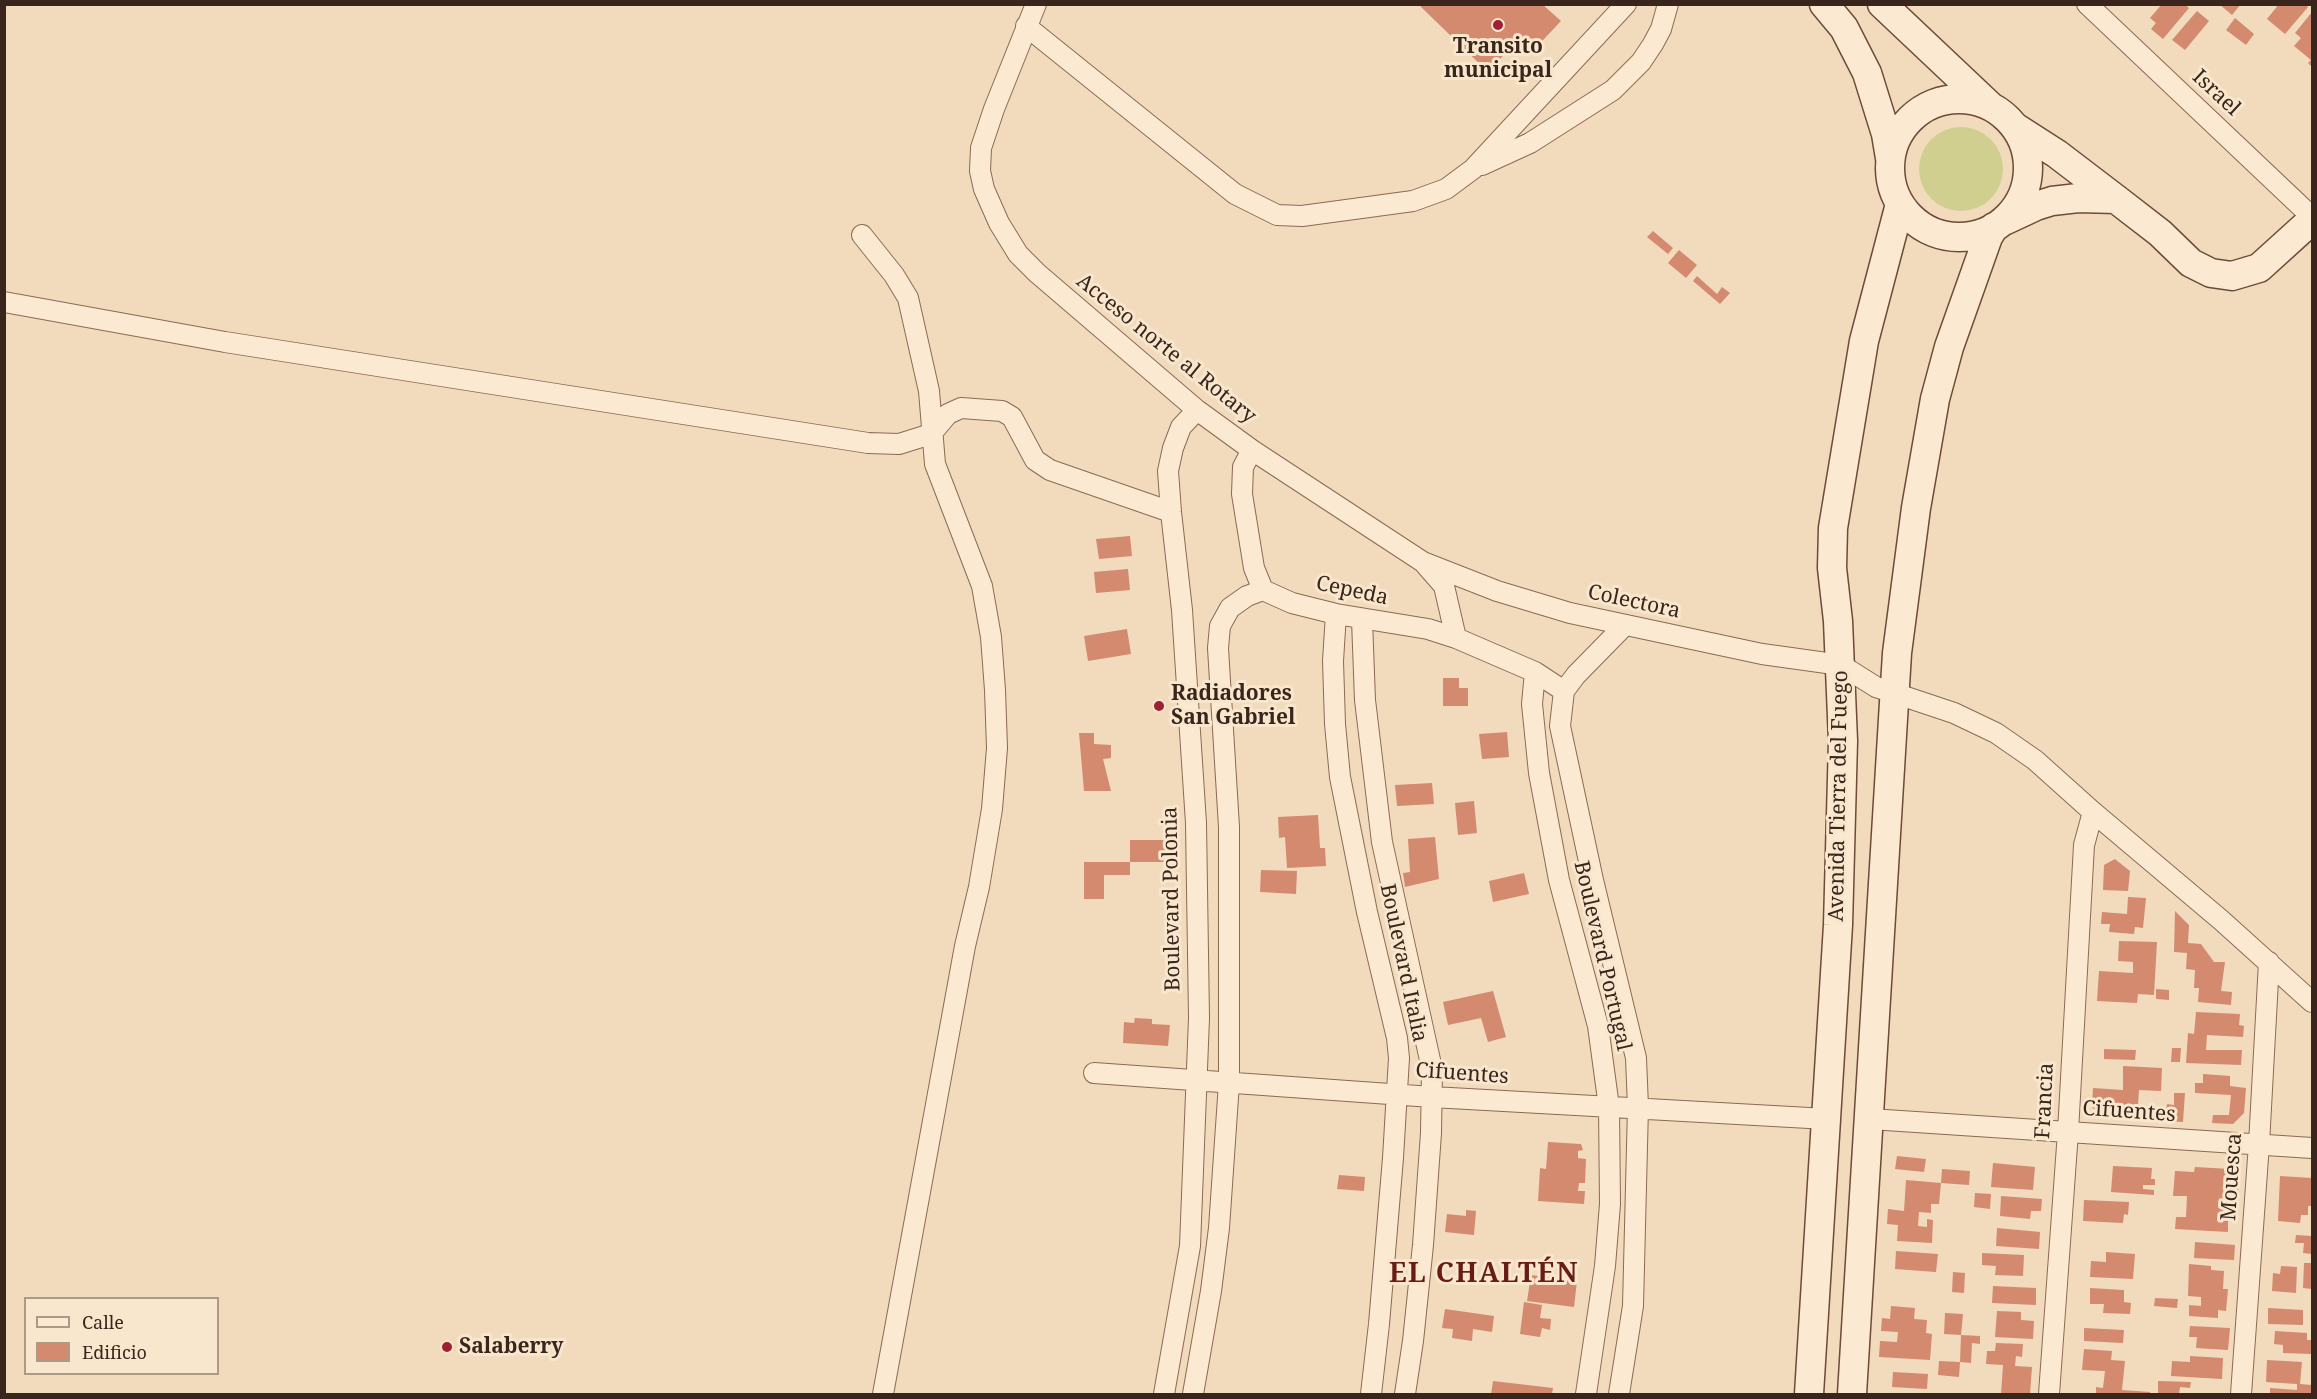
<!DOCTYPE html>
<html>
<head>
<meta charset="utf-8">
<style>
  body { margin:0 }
  #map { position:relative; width:2317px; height:1399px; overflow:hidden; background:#f2dabd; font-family:"Noto Serif",serif }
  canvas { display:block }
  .frame { position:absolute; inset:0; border:6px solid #39251b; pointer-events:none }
  .legend { position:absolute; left:24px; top:1297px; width:195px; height:78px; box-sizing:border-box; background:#f8e6cd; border:2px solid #ac9986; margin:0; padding:8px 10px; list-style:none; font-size:18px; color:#39251b }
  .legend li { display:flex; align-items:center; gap:12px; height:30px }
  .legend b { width:30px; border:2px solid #ac9986 }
</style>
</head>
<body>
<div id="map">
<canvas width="2317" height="1399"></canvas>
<div class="frame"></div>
<ul class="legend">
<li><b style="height:8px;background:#fce9d1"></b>Calle</li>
<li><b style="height:16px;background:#d38a6f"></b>Edificio</li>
</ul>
</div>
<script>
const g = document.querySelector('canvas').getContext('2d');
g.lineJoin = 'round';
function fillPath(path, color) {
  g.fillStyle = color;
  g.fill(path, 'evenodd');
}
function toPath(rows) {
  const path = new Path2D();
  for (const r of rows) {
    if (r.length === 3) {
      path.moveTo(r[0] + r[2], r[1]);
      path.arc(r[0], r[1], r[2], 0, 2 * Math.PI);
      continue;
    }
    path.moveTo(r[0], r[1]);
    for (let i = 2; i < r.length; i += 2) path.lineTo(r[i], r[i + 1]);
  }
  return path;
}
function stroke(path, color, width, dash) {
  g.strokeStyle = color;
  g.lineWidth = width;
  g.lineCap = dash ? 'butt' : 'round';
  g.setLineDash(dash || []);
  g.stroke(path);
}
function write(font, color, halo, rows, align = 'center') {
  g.font = font + ' "Noto Serif",serif';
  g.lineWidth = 6;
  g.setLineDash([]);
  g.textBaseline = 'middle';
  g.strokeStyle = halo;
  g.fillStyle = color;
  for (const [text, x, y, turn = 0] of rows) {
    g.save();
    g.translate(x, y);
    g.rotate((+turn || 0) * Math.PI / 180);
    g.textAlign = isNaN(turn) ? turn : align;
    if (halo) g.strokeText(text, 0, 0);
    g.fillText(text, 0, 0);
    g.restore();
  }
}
const green = toPath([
  [1961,169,42]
]);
const building = toPath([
  [1418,4,1542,4,1561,21,1529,55,1515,43,1488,72],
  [2162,4,2184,4,2189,8,2163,39,2151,29,2156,23,2150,18],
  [2219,4,2241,4,2232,15],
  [2279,4,2304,4,2308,7,2285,34,2267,19],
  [2197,11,2209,21,2185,50,2172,40],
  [2312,12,2312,67,2308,63,2311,60,2294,46,2301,38,2295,33],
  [2235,18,2254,34,2246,45,2226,30],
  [1653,231,1673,248,1668,254,1647,237],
  [1679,250,1697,265,1686,278,1668,263],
  [1697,276,1717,294,1722,287,1730,293,1720,304,1693,281],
  [1130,536,1132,556,1099,559,1096,539],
  [1128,569,1130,590,1096,593,1094,572],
  [1127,629,1131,654,1088,661,1084,636],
  [1443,678,1459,678,1459,688,1468,688,1468,706,1443,706],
  [1507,732,1509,757,1482,759,1479,734],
  [1079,733,1094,733,1094,744,1111,745,1111,758,1103,759,1111,791,1084,791],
  [1432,783,1434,804,1397,806,1395,785],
  [1474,801,1477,833,1458,835,1455,803],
  [1318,815,1320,848,1325,848,1326,866,1287,868,1285,837,1279,838,1278,817],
  [1435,837,1439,879,1405,887,1403,873,1410,872,1408,839],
  [1130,840,1169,840,1169,862,1130,862,1130,875,1104,875,1104,899,1084,899,1084,862,1130,862],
  [2115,859,2130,871,2128,891,2103,890,2104,865],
  [1261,870,1297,871,1296,894,1260,892],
  [1524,873,1529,894,1493,902,1489,881],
  [2128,897,2146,898,2143,928,2135,927,2134,934,2109,932,2110,924,2101,924,2102,912,2127,914],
  [2175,911,2189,925,2188,943,2201,944,2214,962,2225,962,2221,991,2232,992,2231,1005,2198,1002,2199,988,2194,988,2195,970,2186,969,2187,953,2174,952],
  [2119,941,2157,942,2154,995,2138,994,2137,1003,2097,1001,2099,971,2133,973,2133,962,2118,961],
  [2156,989,2169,990,2169,1000,2156,999],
  [1493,991,1506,1037,1488,1042,1481,1018,1448,1025,1443,1002],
  [2196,1012,2240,1014,2239,1025,2244,1026,2243,1037,2207,1035,2206,1050,2242,1050,2241,1065,2186,1063,2188,1033,2194,1034],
  [1135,1018,1152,1019,1152,1024,1170,1025,1168,1046,1123,1043,1124,1022,1134,1023],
  [2172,1048,2181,1048,2180,1062,2171,1062],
  [2104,1049,2136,1050,2135,1060,2104,1059],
  [2123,1066,2162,1068,2161,1091,2139,1090,2137,1119,2102,1118,2092,1107,2093,1088,2123,1090],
  [2203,1074,2230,1076,2230,1086,2246,1088,2244,1113,2233,1124,2212,1123,2213,1115,2229,1115,2231,1095,2195,1093,2195,1083,2203,1083],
  [2174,1093,2185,1093,2183,1122,2165,1121,2167,1104,2174,1105],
  [1548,1142,1581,1144,1583,1150,1578,1151,1578,1158,1586,1159,1585,1183,1579,1183,1578,1191,1585,1191,1584,1204,1538,1201,1540,1168,1546,1169],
  [1897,1156,1926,1159,1924,1172,1895,1169],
  [1993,1163,2035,1167,2033,1190,1991,1187],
  [2113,1166,2152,1168,2151,1179,2155,1179,2155,1185,2143,1185,2143,1189,2154,1190,2154,1195,2111,1192],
  [2195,1167,2231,1169,2239,1178,2236,1221,2228,1220,2228,1232,2175,1229,2176,1217,2186,1217,2187,1196,2173,1196,2175,1171,2194,1172],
  [1942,1169,1970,1171,1969,1185,1941,1183,1939,1204,1931,1204,1931,1213,1919,1212,1918,1226,1927,1227,1927,1219,1933,1220,1932,1243,1897,1241,1898,1225,1887,1224,1888,1209,1904,1211,1906,1180,1941,1183],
  [1339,1175,1365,1177,1364,1191,1337,1189],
  [2280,1176,2312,1178,2312,1206,2308,1206,2308,1215,2301,1215,2300,1223,2278,1221],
  [1975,1193,1991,1194,1990,1209,1974,1207],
  [2001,1196,2042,1199,2041,1211,2031,1211,2030,1219,2000,1216],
  [2084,1200,2129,1202,2128,1215,2124,1214,2123,1223,2083,1221],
  [1466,1210,1476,1211,1474,1235,1445,1232,1447,1214,1466,1216],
  [1997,1228,2040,1232,2039,1249,1996,1246],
  [2296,1235,2312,1236,2312,1254,2303,1253,2304,1243,2295,1243],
  [2195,1242,2235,1245,2234,1260,2194,1258],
  [1896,1251,1938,1254,1936,1272,1895,1269],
  [2106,1252,2135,1254,2133,1279,2090,1277,2091,1261,2106,1262],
  [1982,1253,2024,1255,2023,1276,1995,1275,1996,1266,1982,1265],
  [2304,1263,2312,1263,2312,1289,2303,1288],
  [2189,1264,2211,1266,2211,1270,2224,1271,2223,1289,2228,1289,2226,1311,2218,1310,2218,1318,2189,1316,2189,1305,2201,1306,2201,1297,2188,1296],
  [2281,1266,2297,1267,2296,1293,2272,1291,2273,1273,2280,1274],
  [1953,1272,1965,1273,1964,1293,1952,1292],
  [1531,1275,1577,1281,1574,1307,1527,1301],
  [1993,1286,2036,1288,2036,1305,1992,1303],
  [2090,1288,2124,1290,2124,1302,2131,1303,2130,1314,2103,1313,2104,1304,2090,1304],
  [2155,1298,2178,1299,2177,1308,2154,1306],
  [1524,1302,1542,1305,1540,1318,1551,1319,1550,1330,1542,1328,1540,1337,1520,1334],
  [1891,1306,1915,1308,1914,1319,1927,1320,1926,1333,1932,1334,1930,1360,1879,1357,1880,1341,1897,1342,1898,1332,1881,1331,1882,1318,1890,1319],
  [2268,1308,2303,1310,2303,1325,2268,1324],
  [1445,1309,1494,1316,1492,1332,1473,1329,1472,1341,1452,1338,1453,1329,1442,1328],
  [1997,1311,2021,1312,2021,1320,2034,1321,2033,1339,1995,1337],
  [1945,1313,1963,1314,1961,1335,1944,1334],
  [2190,1326,2230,1328,2228,1350,2196,1348,2197,1337,2189,1337],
  [2084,1328,2124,1330,2123,1343,2084,1341],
  [2275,1331,2307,1333,2307,1340,2312,1340,2312,1354,2283,1353,2283,1345,2274,1344],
  [1961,1335,1980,1336,1980,1344,1972,1343,1971,1363,1960,1362],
  [1996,1343,2023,1344,2022,1357,2016,1356,2015,1366,2032,1367,2030,1394,2001,1394,2003,1365,1986,1364,1987,1351,1995,1351],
  [2084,1349,2112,1351,2111,1360,2125,1361,2122,1390,2150,1392,2150,1394,2096,1394,2096,1387,2103,1388,2105,1371,2082,1370],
  [2190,1356,2223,1358,2222,1379,2171,1376,2172,1361,2190,1362],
  [2267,1360,2302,1362,2300,1384,2312,1385,2312,1394,2270,1394,2270,1388,2297,1390,2297,1384,2266,1382],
  [1939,1361,1960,1362,1959,1377,1938,1375],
  [1893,1372,1928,1374,1927,1389,1892,1387],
  [1493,1381,1553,1388,1552,1394,1491,1394],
  [2158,1381,2191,1382,2190,1388,2180,1387,2179,1394,2158,1394]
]);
const street = toPath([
  [1036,4,994,109,981,148,980,171,984,189,999,223,1018,254,1037,273,1197,410,1252,450,1423,562,1444,586,1456,638],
  [2087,4,2312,217],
  [1026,26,1235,194,1277,215,1302,216,1413,201,1446,189,1473,169,1626,4],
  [1482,165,1530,143,1613,90,1641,62,1653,44,1661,29,1668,4],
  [862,235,894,275,908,298,929,391,935,464,982,586,991,637,995,690,997,748,992,809,979,887,965,946,883,1394],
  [4,302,225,342,868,443,899,444,931,434,948,414,961,408,1002,411,1012,417,1035,460,1050,470,1171,512],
  [1252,450,1243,467,1242,494,1254,568,1263,590,1292,603,1336,614,1428,629,1456,638,1535,672,1564,691],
  [1423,562,1497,591,1570,613,1762,654,1841,665,1876,687,1954,713,1996,733,2035,760,2093,812,2221,920,2312,1002],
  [1336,614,1333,661,1335,724,1340,777,1367,912,1397,1038,1399,1058,1393,1158,1379,1324,1371,1394],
  [1362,620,1365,700,1382,842,1432,1069,1431,1133,1423,1245,1413,1341,1405,1394],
  [1535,672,1532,704,1539,773,1559,880,1598,1026,1609,1107,1610,1204,1605,1266,1586,1394],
  [1094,1073,1432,1097,1827,1119],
  [1870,1119,2312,1148],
  [1164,1394,1190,1246,1199,1018,1196,823,1182,610,1171,512,1168,471,1173,448,1181,427,1197,410],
  [1193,1394,1211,1291,1219,1228,1229,1083,1229,827,1218,648,1220,626,1230,608,1247,596,1263,590],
  [1619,1394,1633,1306,1638,1107,1636,1058,1593,880,1560,726,1564,691,1576,675,1625,625],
  [2049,1394,2068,1132,2084,845,2093,812],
  [2241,1394,2259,1144,2269,962]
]);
const secondary = toPath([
  [1824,4,1844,28,1867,73,1886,134,1890,158],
  [1882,4,1989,105],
  [1959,168,69],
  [2015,127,2057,154,2116,199,2160,233,2191,263,2211,273,2232,276,2259,268,2312,220],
  [2006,220,2036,206,2052,201,2078,198,2116,199],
  [1809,1394,1838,925,1843,741,1838,621,1832,568,1833,528,1864,341,1900,204],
  [1852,1394,1897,653,1916,508,1935,399,1949,347,1988,237,1994,227]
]);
const markers = [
  [1498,25,6,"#9f1f33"],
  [1159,706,6,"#9f1f33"],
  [447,1347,6,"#9f1f33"]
];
const poiNames = [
  ["Transito",1498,47,"center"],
  ["municipal",1498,71,"center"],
  ["Radiadores",1171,694],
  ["San Gabriel",1171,718],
  ["Salaberry",459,1347]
];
const streetNames = [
  ["Israel",2216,93,43],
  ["Acceso norte al Rotary",1166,349,39],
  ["Cepeda",1352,591,12],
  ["Colectora",1634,602,12],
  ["Avenida Tierra del Fuego",1839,796,-89],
  ["Boulevard Polonia",1172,899,-91],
  ["Boulevard Portugal",1602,956,77],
  ["Boulevard Italia",1403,963,78],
  ["Cifuentes",1462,1074,4],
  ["Francia",2045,1101,-87],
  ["Cifuentes",2129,1112,4],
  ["Mouesca",2232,1177,-86]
];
const districtNames = [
  ["EL CHALTÉN",1484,1274]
];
fillPath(green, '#d0cf90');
fillPath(building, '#d38a6f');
stroke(street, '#8b6a54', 22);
stroke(secondary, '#6d4b38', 31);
stroke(street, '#fce9d1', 20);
stroke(secondary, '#fce9d1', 28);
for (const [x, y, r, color] of markers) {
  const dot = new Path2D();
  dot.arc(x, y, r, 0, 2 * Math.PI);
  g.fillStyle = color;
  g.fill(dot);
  stroke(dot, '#f8e6cd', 2);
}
write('bold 21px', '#39251b', '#f8e6cd', poiNames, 'left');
write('21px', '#39251b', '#f8e6cd', streetNames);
g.letterSpacing = '1.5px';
write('bold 27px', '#691b16', '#f8e6cd', districtNames);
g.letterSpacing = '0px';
</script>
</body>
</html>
